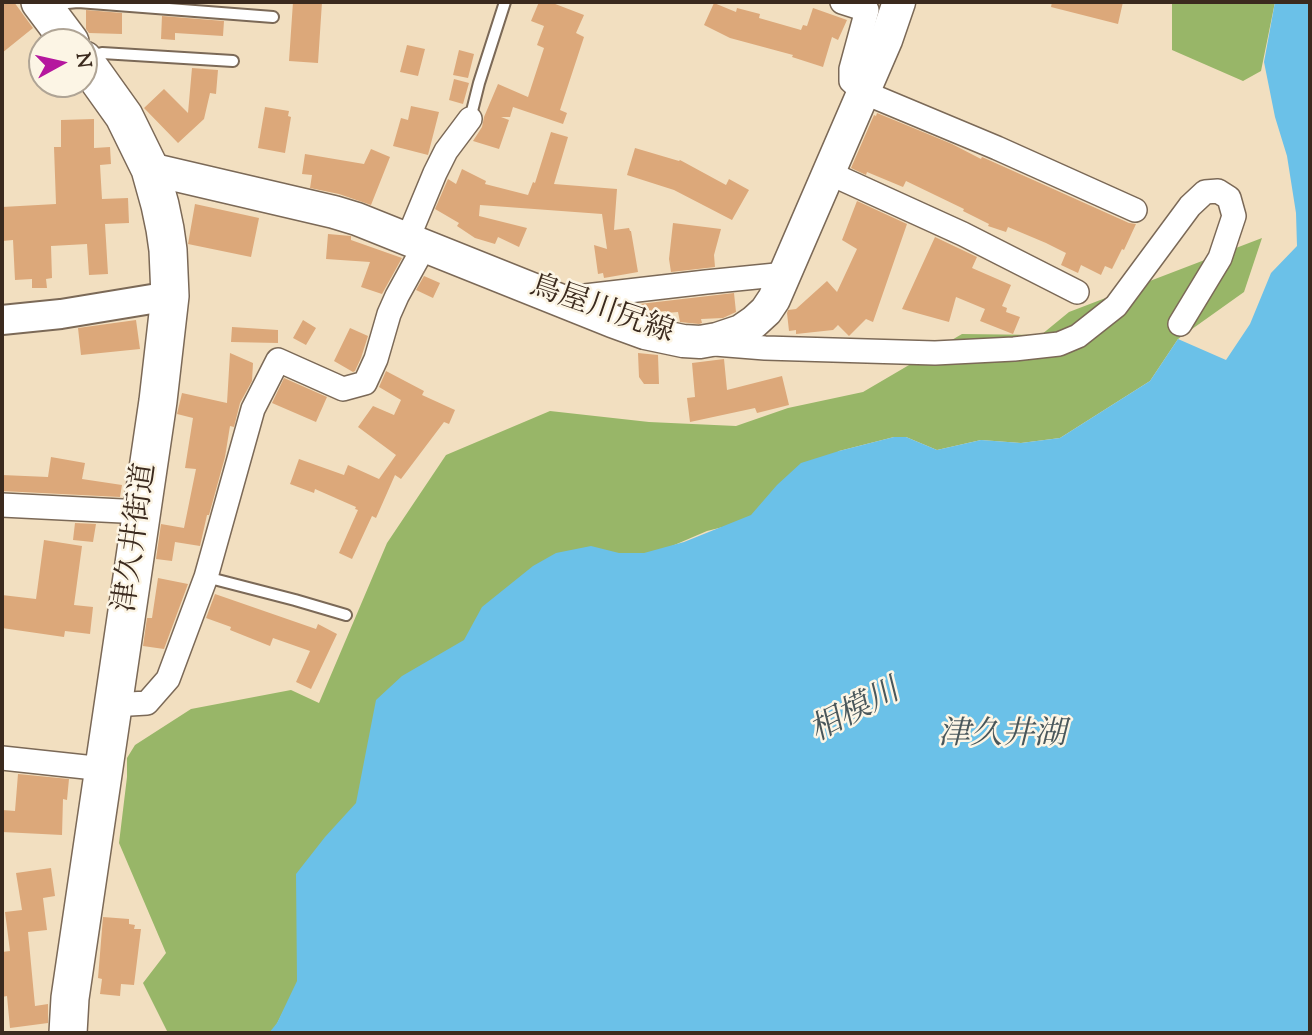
<!DOCTYPE html>
<html>
<head>
<meta charset="utf-8">
<style>
  body { margin:0 }
  #map { position:relative; width:1312px; height:1035px; overflow:hidden; background:#f2dfc0; font-family:"Sorts Mill Goudy",serif }
  canvas { display:block }
  .frame { position:absolute; inset:0; border:4px solid #3b2a1e; pointer-events:none }
  .north { position:absolute; left:28px; top:28px; width:70px; height:70px; box-sizing:border-box; background:#fcf5e5; border:2px solid #afa495; border-radius:50%; rotate:82deg; font-size:19px; font-weight:700; line-height:28px; text-align:center; color:#3b2a1e }
  .north::after { content:''; display:block; margin:auto; width:24px; height:32px; background:#b5179e; clip-path:polygon(50% 0,100% 100%,50% 72%,0 100%) }
</style>
</head>
<body>
<div id="map">
<canvas width="1312" height="1035"></canvas>
<div class="frame"></div>
<div class="north">N</div>
</div>
<script>
const g = document.querySelector('canvas').getContext('2d');
g.lineJoin = 'round';
function fillPath(path, color) {
  g.fillStyle = color;
  g.fill(path, 'evenodd');
}
function toPath(rows) {
  const path = new Path2D();
  for (const r of rows) {
    path.moveTo(r[0], r[1]);
    for (let i = 2; i < r.length; i += 2) path.lineTo(r[i], r[i + 1]);
  }
  return path;
}
function stroke(path, color, width, dash) {
  g.strokeStyle = color;
  g.lineWidth = width;
  g.lineCap = dash ? 'butt' : 'round';
  g.setLineDash(dash || []);
  g.stroke(path);
}
function write(font, color, halo, rows, align = 'center') {
  g.font = font + ' "Sorts Mill Goudy","Noto Serif JP",serif';
  g.lineWidth = 5;
  g.setLineDash([]);
  g.textBaseline = 'middle';
  g.strokeStyle = halo;
  g.fillStyle = color;
  for (const [text, x, y, turn = 0] of rows) {
    g.save();
    g.translate(x, y);
    g.rotate((+turn || 0) * Math.PI / 180);
    g.textAlign = isNaN(turn) ? turn : align;
    if (halo) g.strokeText(text, 0, 0);
    g.fillText(text, 0, 0);
    g.restore();
  }
}
const forest = toPath([
  [1172,2,1275,2,1261,71,1243,81,1172,50],
  [1262,238,1244,292,1178,339,1150,381,1060,438,1021,443,981,440,937,450,906,437,894,437,839,451,751,520,707,531,644,558,464,645,356,808,297,986,272,1033,168,1033,143,983,166,953,119,843,127,777,127,758,135,745,191,709,291,690,319,703,387,543,446,455,550,411,649,422,736,426,788,408,863,392,962,334,1041,335,1069,312]
]);
const water = toPath([
  [1275,2,1310,2,1310,1033,269,1033,277,1023,297,981,296,874,325,837,356,803,376,700,402,676,464,640,482,607,533,566,556,553,591,546,619,553,644,553,684,542,751,515,777,485,801,463,839,451,894,437,906,437,937,450,981,440,1021,443,1060,438,1150,381,1178,339,1226,360,1250,324,1271,273,1297,246,1296,213,1287,156,1275,117,1264,62]
]);
const building = toPath([
  [2,2,14,2,33,28,2,53],
  [293,2,322,2,318,63,289,61],
  [539,2,550,2,584,15,576,33,584,37,560,110,567,113,563,124,513,107,510,117,501,117,509,120,499,149,473,141,482,127,484,117,498,84,528,97,544,48,537,45,544,26,531,21],
  [1052,2,1123,2,1118,24,1051,7],
  [714,3,736,12,737,8,760,14,759,18,801,30,803,25,807,26,813,8,847,20,838,40,832,37,823,67,792,57,793,55,730,38,704,25],
  [86,10,122,13,122,34,89,33,86,29],
  [162,16,224,21,223,36,175,33,175,40,161,39],
  [407,45,425,49,418,76,400,72],
  [459,50,474,54,468,78,453,75],
  [192,68,218,70,216,94,210,93,204,119,178,143,144,108,164,89,188,113],
  [454,79,469,83,463,104,449,100],
  [411,106,439,112,428,155,393,146,401,118,408,120],
  [265,107,289,111,288,116,291,117,285,153,258,148],
  [877,113,952,144,981,159,982,157,991,161,1129,223,1136,224,1124,250,1122,249,1112,269,1105,266,1101,275,1081,265,1078,273,1061,265,1066,253,1046,243,1008,227,1006,232,988,226,989,224,963,211,964,209,906,181,903,187,867,172,866,175,851,168,874,115,876,116],
  [94,119,94,148,110,147,111,164,100,165,102,199,128,198,129,223,105,224,108,274,89,275,87,244,51,246,52,278,46,279,47,288,32,288,32,279,15,280,13,240,2,241,2,207,56,204,54,147,61,147,61,120],
  [551,132,568,137,554,184,617,189,614,230,629,228,630,231,631,231,638,272,604,278,603,273,598,274,594,245,607,249,602,214,480,205,479,216,527,228,519,247,498,237,495,244,475,238,457,226,459,223,435,209,448,179,456,184,462,169,486,181,485,184,528,195,533,182,535,183],
  [635,148,679,161,680,160,726,185,729,179,749,190,732,220,674,190,627,175],
  [371,149,390,157,371,205,339,194,310,188,312,175,302,174,305,154,364,164],
  [857,201,907,224,873,322,866,319,849,336,838,325,833,330,796,334,796,330,789,331,787,313,788,310,796,309,827,281,837,292,857,249,842,240],
  [195,204,259,218,251,257,188,244],
  [673,223,721,229,714,255,715,267,671,272,669,259],
  [328,234,351,236,351,240,402,258,382,294,361,287,370,262,326,259],
  [935,237,977,257,972,268,1011,285,1002,306,1007,308,1006,312,1020,317,1013,334,980,321,985,309,956,297,949,322,902,309],
  [424,276,440,283,433,298,416,290],
  [734,293,736,312,723,318,701,319,702,323,699,324,680,322,678,312,666,313,666,311,645,313,631,308,631,305],
  [136,320,140,349,81,355,78,328],
  [303,320,316,328,306,345,293,338],
  [232,327,278,330,278,343,231,342],
  [350,328,368,336,361,358,355,371,353,372,334,361],
  [230,353,253,363,252,381,240,403,234,427,230,426,225,457,209,515,207,515,200,546,175,542,172,561,156,559,161,524,184,528,196,469,185,468,193,418,177,414,182,393,227,403],
  [638,353,658,355,659,384,644,384,639,377],
  [724,359,727,390,782,376,789,405,757,413,755,408,690,422,687,398,695,397,692,363],
  [386,371,424,391,422,395,455,410,449,424,444,422,401,479,395,475,376,518,372,516,352,559,339,553,358,510,355,509,356,507,315,489,314,493,290,484,299,459,344,475,348,465,379,479,396,455,358,427,373,406,394,415,401,400,379,387],
  [284,378,327,397,316,422,272,403],
  [51,457,85,463,82,479,122,485,120,497,2,491,2,475,48,477],
  [75,523,96,524,93,542,73,540],
  [44,540,82,546,74,605,93,607,90,634,65,631,64,637,2,628,2,595,36,599],
  [158,578,188,584,164,649,143,646,147,618,152,618],
  [215,594,316,629,318,624,337,634,311,689,296,682,310,651,273,638,270,646,230,630,231,627,206,618],
  [18,774,69,779,67,800,63,799,62,835,2,832,2,810,15,811],
  [51,868,55,896,43,898,47,930,28,932,35,1006,48,1004,48,1023,10,1028,7,996,2,997,2,952,10,951,5,912,22,910,16,873],
  [103,917,129,919,129,924,135,925,134,929,141,929,134,985,121,984,120,996,100,994,102,979,98,978]
]);
const service = toPath([
  [51,6,57,4,78,2,273,17],
  [90,56,102,53,233,61],
  [470,119,479,83,505,2],
  [206,577,295,600,346,615]
]);
const minor = toPath([
  [842,2,867,10,851,69,851,81,863,92,997,148,1135,210],
  [829,173,963,234,1077,292],
  [408,238,435,173,446,151,470,119],
  [559,299,706,282,786,274],
  [715,344,765,348,935,353,1014,349,1059,344,1078,336,1116,306,1190,206,1205,192,1218,191,1229,198,1234,216,1220,258,1180,324],
  [2,505,142,512],
  [113,705,147,703,168,679,206,577,253,409,278,360,343,389,365,383,376,359,389,314,397,296,425,245],
  [2,758,104,769]
]);
const tertiary = toPath([
  [2,320,61,314,170,296]
]);
const secondary = toPath([
  [150,169,334,212,357,219,612,321,645,333,683,341,700,342,717,339,741,331,754,322,766,311,774,299,886,40,899,2]
]);
const trunk = toPath([
  [40,2,70,42],
  [68,1033,70,998,158,401,170,296,168,250,165,229,160,205,150,169,124,116,84,60]
]);
const streetNames = [
  ["鳥屋川尻線",601,312,19],
  ["津久井街道",138,538,-82]
];
const waterNames = [
  ["相模川",856,714,-28],
  ["津久井湖",1002,738]
];
fillPath(forest, '#98b668');
fillPath(water, '#6bc1e8');
fillPath(building, '#dca87a');
stroke(service, '#7b6957', 14);
stroke(minor, '#7b6957', 26);
stroke(tertiary, '#7b6957', 32);
stroke(secondary, '#7b6957', 35);
stroke(trunk, '#7b6957', 40);
stroke(service, '#fff', 10);
stroke(minor, '#fff', 23);
stroke(tertiary, '#fff', 28);
stroke(secondary, '#fff', 32);
stroke(trunk, '#fff', 37);
write('30px', '#3b2a1e', '#fcf5e5', streetNames);
write('italic 32px', '#49575b', '#fcf5e5', waterNames);
</script>
</body>
</html>
